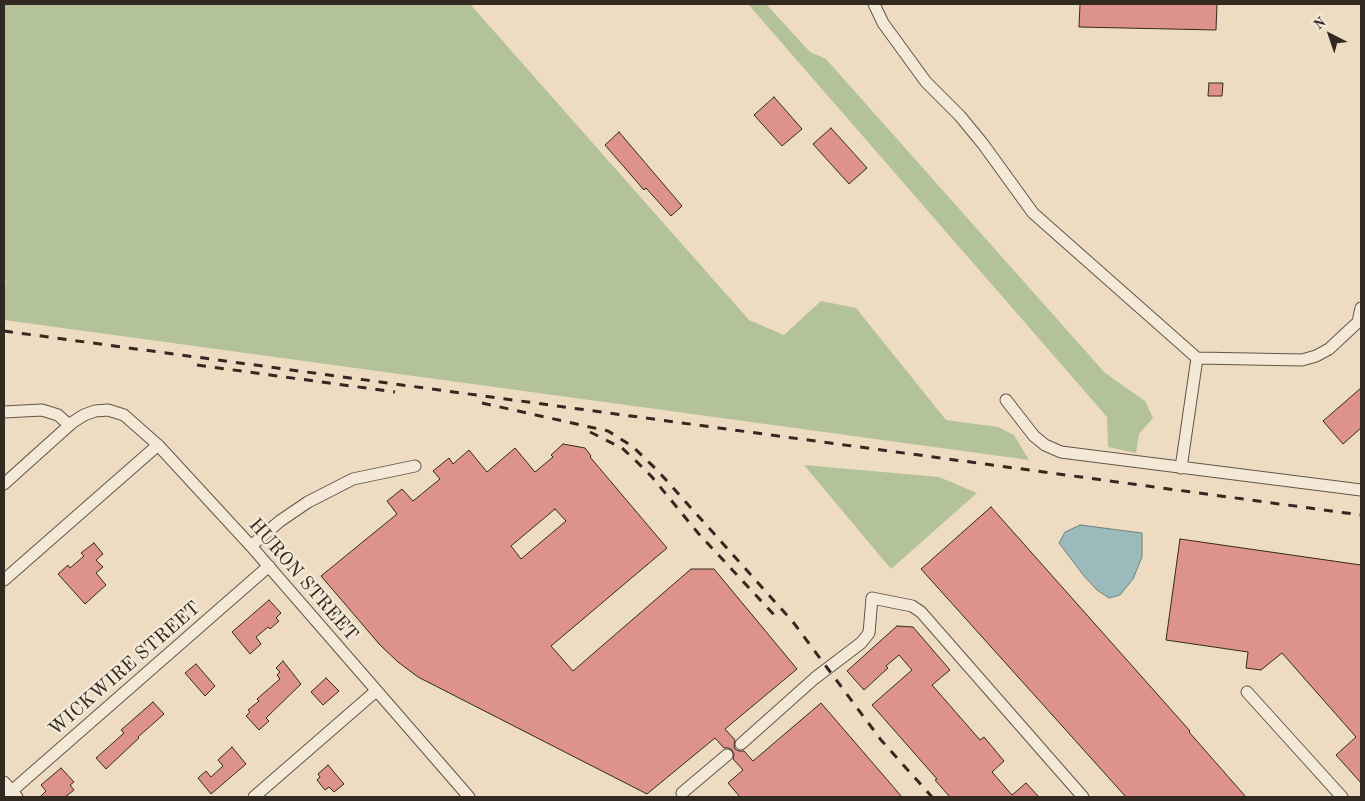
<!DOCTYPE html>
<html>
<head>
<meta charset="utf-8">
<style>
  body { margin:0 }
  #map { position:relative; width:1365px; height:801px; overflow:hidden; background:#eedcc2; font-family:"Old Standard TT",serif }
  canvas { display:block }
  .frame { position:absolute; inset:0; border:5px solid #322a20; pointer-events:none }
  .north { position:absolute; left:1305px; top:10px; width:50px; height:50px; -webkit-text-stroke:4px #f4e8d7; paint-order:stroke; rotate:319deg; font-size:14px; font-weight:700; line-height:20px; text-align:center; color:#322a20 }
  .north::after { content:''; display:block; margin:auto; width:18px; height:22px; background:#322a20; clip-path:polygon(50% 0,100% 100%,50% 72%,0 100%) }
</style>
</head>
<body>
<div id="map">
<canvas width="1365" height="801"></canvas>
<div class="frame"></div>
<div class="north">N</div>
</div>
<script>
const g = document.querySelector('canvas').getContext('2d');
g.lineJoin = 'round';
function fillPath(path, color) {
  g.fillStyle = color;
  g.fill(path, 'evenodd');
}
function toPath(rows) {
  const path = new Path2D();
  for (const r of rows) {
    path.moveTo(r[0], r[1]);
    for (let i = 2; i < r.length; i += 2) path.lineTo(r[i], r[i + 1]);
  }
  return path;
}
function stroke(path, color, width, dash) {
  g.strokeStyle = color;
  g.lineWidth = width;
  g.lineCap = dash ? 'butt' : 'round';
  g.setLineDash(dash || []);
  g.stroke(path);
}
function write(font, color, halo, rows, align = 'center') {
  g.font = font + ' "Old Standard TT",serif';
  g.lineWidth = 5;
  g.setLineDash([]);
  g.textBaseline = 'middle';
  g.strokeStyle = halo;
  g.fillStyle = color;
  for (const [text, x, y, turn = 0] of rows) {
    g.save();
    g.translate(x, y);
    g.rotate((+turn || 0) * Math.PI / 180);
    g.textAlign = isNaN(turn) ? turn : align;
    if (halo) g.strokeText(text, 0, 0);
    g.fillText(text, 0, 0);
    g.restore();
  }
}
const green = toPath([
  [4,4,470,4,749,320,784,335,821,301,856,308,946,420,998,427,1014,435,1029,460,4,320,4,289,6,282,4,279],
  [748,4,766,4,810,52,826,59,1105,373,1145,401,1153,418,1139,434,1136,453,1108,447,1107,417],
  [804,465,939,477,977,493,891,569]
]);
const water = toPath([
  [1080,525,1142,533,1142,557,1133,579,1120,595,1109,598,1097,590,1084,576,1059,543,1065,532,1080,525]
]);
const building = toPath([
  [1080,4,1217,4,1216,30,1079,27,1080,4],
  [1209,83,1223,83,1222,96,1208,96,1209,83],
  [774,97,802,129,782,146,754,115,774,97],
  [831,128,867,168,849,184,813,144,831,128],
  [619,132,682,206,671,216,646,188,644,190,605,145,619,132],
  [1361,388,1361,428,1343,444,1323,421,1361,388],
  [563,444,585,448,591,456,590,457,667,548,551,646,573,671,691,569,714,569,797,669,725,729,735,740,734,745,735,749,739,751,744,751,753,761,821,703,902,797,740,797,728,783,743,770,733,759,734,754,732,750,729,748,724,748,715,738,647,794,418,677,398,662,380,645,321,576,397,514,387,501,402,489,413,501,440,479,433,471,449,458,453,464,469,450,487,472,515,448,535,472,553,457,551,455,563,444],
  [555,509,566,521,521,559,511,546,555,509],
  [991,507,1190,731,1189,732,1246,797,1126,797,921,569,991,507],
  [1180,539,1361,565,1361,783,1336,755,1356,737,1282,653,1261,670,1246,668,1248,652,1166,640,1180,539],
  [94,543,103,554,96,560,103,567,96,573,106,585,85,604,58,574,68,565,70,568,84,556,81,553,94,543],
  [269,600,281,613,276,618,279,621,270,629,268,627,256,637,261,644,250,654,232,632,269,600],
  [897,626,913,627,950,670,932,685,980,740,984,737,1004,761,992,772,1012,795,1026,783,1039,797,950,797,935,780,937,779,872,705,912,670,899,655,886,666,888,668,864,690,847,671,897,626],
  [283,661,301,684,266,718,269,721,259,730,246,716,250,712,248,710,259,701,257,699,280,679,277,675,280,672,276,668,283,661],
  [196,664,215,686,205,696,185,673,196,664],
  [326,678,339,691,323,705,311,692,326,678],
  [153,702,164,714,138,737,139,738,106,769,96,758,124,733,121,730,153,702],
  [232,747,246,764,211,794,198,778,206,771,211,777,223,766,218,760,232,747],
  [328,765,344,784,334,792,329,787,325,790,317,780,320,777,318,774,328,765],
  [61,768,74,782,70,785,74,790,65,797,40,797,46,791,41,785,61,768]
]);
const minor = toPath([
  [874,4,883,23,926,82,960,116,983,144,1033,213,1197,358,1302,360,1316,356,1329,349,1358,322,1361,308],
  [1006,400,1034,436,1045,445,1061,452,1361,490],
  [4,412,42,410,58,415,69,425],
  [1181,468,1197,358],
  [4,484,73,422,84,415,95,411,108,410,124,415,158,445,251,546,469,797],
  [251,546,280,521,308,502,353,479,415,466],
  [4,580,158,445],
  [1247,692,1342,797],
  [741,744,815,678,861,643,869,633,872,598,912,606,921,612,1083,797],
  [4,782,17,797],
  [682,793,727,755],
  [5,797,269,566],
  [254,797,376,691]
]);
const rail = toPath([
  [4,331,1361,515],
  [197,365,395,392],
  [482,403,608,431,632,446,658,471,793,622,881,740,932,797],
  [590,432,622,448,636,461,652,477,698,533,777,618]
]);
const streetNames = [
  ["HURON STREET",303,580,49],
  ["WICKWIRE STREET",125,669,-41]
];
fillPath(green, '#b3c298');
fillPath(water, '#9cbabb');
stroke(water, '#72807d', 1);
fillPath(building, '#dd928b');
stroke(building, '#322a20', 1);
stroke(minor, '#615648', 13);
stroke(minor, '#f4e8d7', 11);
stroke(rail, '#322a20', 3, [9, 9]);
write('19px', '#322a20', '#f4e8d7', streetNames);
</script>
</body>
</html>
